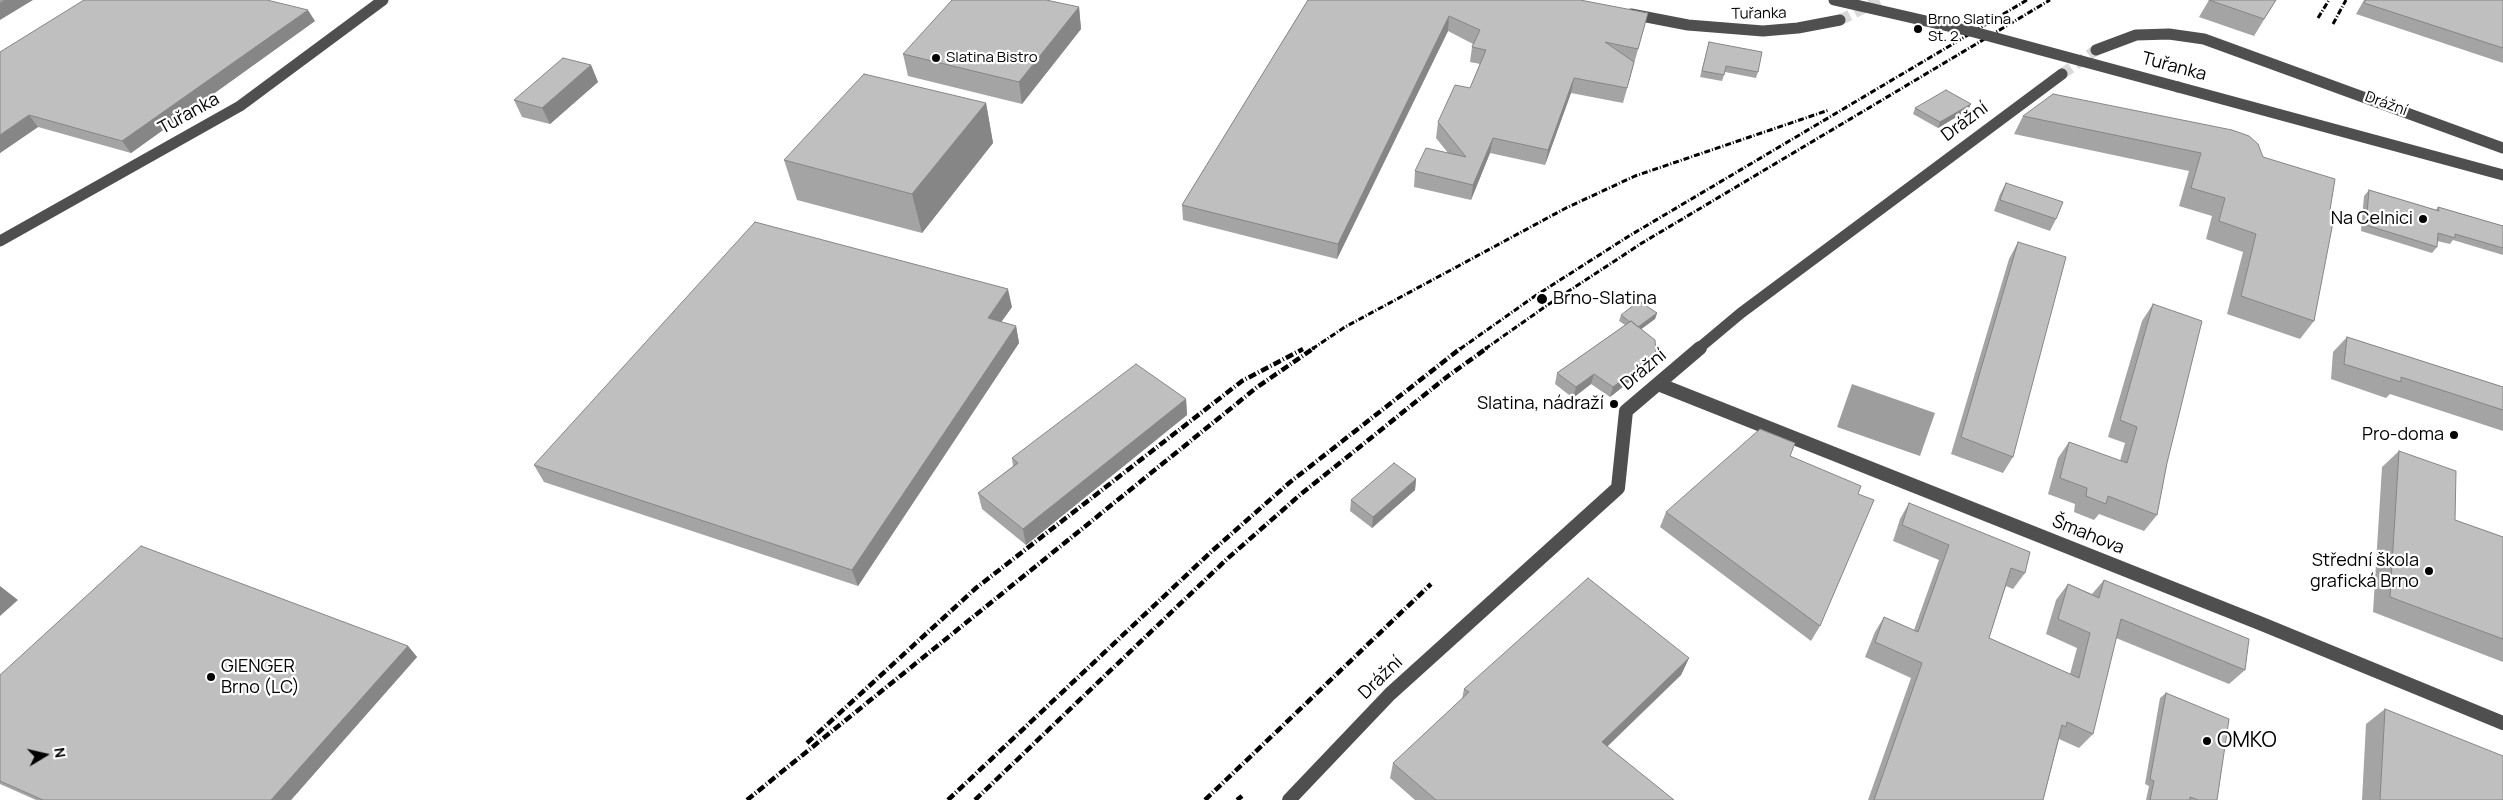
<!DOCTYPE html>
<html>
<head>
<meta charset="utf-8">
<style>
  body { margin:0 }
  #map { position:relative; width:2503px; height:800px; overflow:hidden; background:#fff; font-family:Manrope,sans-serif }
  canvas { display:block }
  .north { position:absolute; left:20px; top:730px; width:50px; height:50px; -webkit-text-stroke:4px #fff; paint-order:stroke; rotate:81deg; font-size:14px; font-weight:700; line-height:20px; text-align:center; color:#000 }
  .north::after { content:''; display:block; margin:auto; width:18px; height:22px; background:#000; clip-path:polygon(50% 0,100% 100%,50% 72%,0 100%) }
</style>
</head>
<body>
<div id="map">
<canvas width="2503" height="800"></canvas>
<div class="north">N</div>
</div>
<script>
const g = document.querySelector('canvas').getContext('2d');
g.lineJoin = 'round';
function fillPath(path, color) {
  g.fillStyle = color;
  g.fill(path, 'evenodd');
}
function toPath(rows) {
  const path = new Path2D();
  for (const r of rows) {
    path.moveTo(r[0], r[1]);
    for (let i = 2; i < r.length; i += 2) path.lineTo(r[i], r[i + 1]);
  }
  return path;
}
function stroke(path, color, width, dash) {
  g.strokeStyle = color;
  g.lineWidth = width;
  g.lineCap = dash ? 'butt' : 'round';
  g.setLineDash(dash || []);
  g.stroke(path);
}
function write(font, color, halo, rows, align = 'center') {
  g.font = font + ' Manrope,sans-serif';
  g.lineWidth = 4.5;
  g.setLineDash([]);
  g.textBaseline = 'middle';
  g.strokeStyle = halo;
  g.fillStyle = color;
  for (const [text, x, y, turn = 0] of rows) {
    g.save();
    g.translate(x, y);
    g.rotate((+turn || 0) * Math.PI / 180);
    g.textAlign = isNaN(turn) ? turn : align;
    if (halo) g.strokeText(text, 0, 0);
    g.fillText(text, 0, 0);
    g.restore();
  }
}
const water = toPath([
  [1852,384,1935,413,1920,456,1837,427]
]);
const minorTunnel = toPath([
  [1840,20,1880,0],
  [2062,74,2096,50]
]);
const minorFar1 = toPath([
  [1631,14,1688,25,1763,31,1798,28,1840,20],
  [2096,50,2136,35,2169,34,2204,39,2503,148],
  [2178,87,2503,175],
  [0,241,240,106,383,0],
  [1698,349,1741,313,2062,74]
]);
const minor = toPath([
  [1658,384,2262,624,2503,723],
  [1289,800,1390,694,1618,488,1626,411,1700,348]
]);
const railFar1 = toPath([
  [2318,18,2329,0],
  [2333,24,2346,0],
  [1312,349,1345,327,1566,208,1635,176,1829,110],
  [1460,349,1535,296,1629,236,2027,0],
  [1485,349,1549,304,1642,243,2050,0]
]);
const rail = toPath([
  [807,743,976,588,1242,381,1303,349],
  [747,800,1256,388,1314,348],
  [948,800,1212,551,1289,483,1461,348],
  [975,800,1227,559,1301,494,1448,376,1487,348],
  [1205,800,1431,584],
  [1237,800,1242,796]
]);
const minorBridge = toPath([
  [1834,0,1974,32,2178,87]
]);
const wall = toPath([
  [1308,0,1644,28,1623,103,1571,93,1545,165,1490,153,1471,200,1414,187,1415,171,1448,153,1436,138,1438,122,1470,88,1480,64,1470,62,1472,47,1473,44,1448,31,1337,259,1183,220,1182,205],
  [2209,0,2276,0,2254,36,2199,17],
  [2364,0,2503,0,2503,63,2356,14],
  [1079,7,1081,29,1022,104,908,76,903,54],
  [315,21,131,153,38,127,0,153,0,52],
  [1709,42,1758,72,1756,78,1725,72,1722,81,1700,77],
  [591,65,598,82,550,124,522,117,514,100],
  [986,103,993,143,922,233,797,200,784,160],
  [1915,108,1968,110,1938,128,1913,114],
  [2023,116,2263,157,2330,210,2314,321,2300,339,2227,314,2243,252,2206,239,2212,216,2179,206,2189,171,2014,134],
  [2006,183,2056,219,2050,231,1994,211,2000,194],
  [2369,190,2436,210,2438,207,2503,226,2503,255,2453,240,2450,244,2437,241,2437,247,2432,253,2361,231,2364,196],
  [2018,242,2013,457,2003,473,1951,454,2009,259],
  [2153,304,2167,463,2157,515,2144,531,2099,514,2094,520,2074,512,2075,504,2048,494,2058,458,2069,442,2120,461,2125,443,2108,437,2142,321],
  [1012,307,1001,322,1016,326,1019,343,858,586,544,482,534,465],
  [1657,313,1655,319,1641,329,1652,364,1610,397,1591,384,1573,398,1555,384,1557,373,1625,325,1619,321,1621,315],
  [2347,337,2503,387,2503,431,2390,394,2386,398,2331,379,2333,352],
  [1186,399,1187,415,1026,545,982,509,978,493,1013,466,1012,458],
  [2399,451,2455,520,2503,537,2503,662,2373,612,2382,467],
  [1790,456,1858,494,1820,626,1811,641,1660,527,1666,512],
  [1416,479,1415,490,1372,528,1350,511,1351,500],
  [1909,503,2025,573,2013,589,2006,586,1989,638,2070,674,2077,648,2046,634,2056,600,2068,584,2092,594,2104,580,2245,670,2229,684,2116,638,2093,734,2079,748,2059,739,2043,800,1868,800,1911,678,1865,657,1875,632,1884,617,1914,630,1939,560,1893,541,1900,519],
  [408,646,417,657,291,800,36,800,0,784,0,675],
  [1689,658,1681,675,1607,747,1674,800,1415,800,1390,778,1393,763,1462,699,1464,689],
  [2166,693,2217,800,2146,800,2149,786,2145,784,2160,698],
  [2385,709,2503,800,2362,800,2366,724]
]);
const shadedWall = toPath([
  [5,0,33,0,0,20,0,3],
  [1079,7,1081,29,1022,104,1019,82],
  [308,10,315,21,131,153,122,141],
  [1449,16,1448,31,1337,259,1338,244],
  [591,65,598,82,550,124,542,108],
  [1574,78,1571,93,1545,165,1548,150],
  [986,103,993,143,922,233,912,194],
  [1971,104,1968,110,1938,128,1940,122],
  [29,115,38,127,0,153,0,135],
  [1493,138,1490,153,1471,200,1473,185],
  [1008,289,1012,307,992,335,988,318],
  [1657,313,1655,319,1636,333,1638,327],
  [1016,326,1019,343,858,586,852,570],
  [1656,354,1652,364,1610,397,1613,387],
  [1594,374,1591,384,1573,398,1576,387],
  [1186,399,1187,415,1026,545,1023,529],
  [1416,479,1415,490,1372,528,1373,517],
  [0,586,18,600,0,616],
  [408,646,417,657,291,800,271,800],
  [1689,658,1681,675,1595,758,1602,742]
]);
const building = toPath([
  [0,0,5,0,0,3,0,0],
  [84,0,267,0,308,10,122,141,29,115,0,135,0,52,84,0],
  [952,0,1046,0,1079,7,1019,82,903,54,952,0],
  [1308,0,1580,0,1648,13,1638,49,1605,42,1634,62,1627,88,1574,78,1548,150,1493,138,1473,185,1415,171,1426,148,1466,157,1438,122,1455,85,1470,88,1486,50,1472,47,1480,30,1449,16,1338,244,1182,205,1308,0],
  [2209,0,2276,0,2264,19,2209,0],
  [2366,0,2503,0,2503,48,2364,3,2366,0],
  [1709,42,1762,52,1758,72,1726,66,1724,75,1702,71,1709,42],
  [563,58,591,65,542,108,514,100,563,58],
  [864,74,986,103,912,194,784,160,864,74],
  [1946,90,1971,104,1940,122,1915,108,1946,90],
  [2053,94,2232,130,2249,136,2258,144,2263,157,2335,179,2330,210,2335,212,2314,321,2241,296,2256,234,2219,221,2225,198,2191,188,2201,153,2023,116,2053,94],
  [2006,183,2063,202,2056,219,2000,200,2006,183],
  [2369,190,2439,211,2438,207,2503,226,2503,248,2455,234,2455,238,2438,233,2437,247,2366,225,2369,190],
  [755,222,1008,289,988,318,1016,326,852,570,534,465,755,222],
  [2018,242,2066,257,2013,457,1961,437,2018,242],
  [1639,301,1657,313,1638,327,1631,321,1630,322,1621,315,1639,301],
  [2153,304,2202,321,2167,463,2157,515,2108,496,2106,504,2086,496,2087,488,2060,478,2069,442,2127,463,2137,427,2120,420,2153,304],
  [1631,321,1655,340,1656,354,1613,387,1594,374,1576,387,1557,373,1631,321],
  [2347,337,2503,387,2503,410,2401,377,2401,382,2344,364,2347,337],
  [1136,364,1186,399,1023,529,978,493,1018,463,1012,458,1136,364],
  [1760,429,1795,443,1790,456,1861,486,1858,494,1874,500,1820,626,1666,512,1760,429],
  [2399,451,2456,471,2455,520,2503,537,2503,639,2390,597,2399,451],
  [1394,463,1416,479,1373,517,1351,500,1394,463],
  [1909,503,2030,552,2025,573,2011,568,1989,638,2079,678,2090,633,2058,619,2068,584,2099,598,2104,580,2249,639,2245,670,2121,619,2093,734,2067,722,2066,727,2062,725,2043,800,1874,800,1922,663,1875,642,1884,617,1918,632,1949,545,1902,525,1909,503],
  [141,546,408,646,271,800,43,800,0,781,0,675,141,546],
  [1588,578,1689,658,1602,742,1674,800,1436,800,1393,763,1469,692,1464,689,1588,578],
  [2166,693,2229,719,2217,800,2198,800,2190,797,2190,800,2150,800,2154,781,2150,779,2166,693],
  [2385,709,2503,756,2503,800,2380,800,2385,709]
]);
const markers = [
  [1918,29,5,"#000"],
  [936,58,5,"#000"],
  [2423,219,5,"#000"],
  [1542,299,6,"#000"],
  [1614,404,5,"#000"],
  [2454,435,5,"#000"],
  [2429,571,5,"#000"],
  [211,677,5,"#000"],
  [2207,741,5,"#000"]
];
const farStreetnames = [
  ["Tuřanka",1759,14,-1],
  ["Drážní",2386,104,20]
];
const farPoinames = [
  ["Brno Slatina",1928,20],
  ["St. 2",1928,37],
  ["Slatina Bistro",946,58]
];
const streetNames = [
  ["Tuřanka",2174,67,15],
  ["Tuřanka",189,114,-29],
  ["Drážní",1965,122,-37],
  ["Drážní",1644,370,-40],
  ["Šmahova",2088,535,22],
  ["Drážní",1381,678,-44]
];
const poiNames = [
  ["Na Celnici",2413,219],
  ["Brno-Slatina",1553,299,"left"],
  ["Slatina, nádraží",1604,404],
  ["Pro-doma",2444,435],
  ["Střední škola",2419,561],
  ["grafická Brno",2419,582],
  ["GIENGER",221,667,"left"],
  ["Brno (LC)",221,688,"left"]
];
const nearPoinames = [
  ["OMKO",2217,741]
];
fillPath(water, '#9d9d9d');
stroke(minorTunnel, '#d9d9d9', 11, [11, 5.5]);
stroke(minorFar1, '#4f4f4f', 11);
stroke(minor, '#4f4f4f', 14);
stroke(railFar1, '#000', 3, [6, 2, 1, 2]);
stroke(rail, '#000', 4.5, [8, 2.5, 1, 2.5]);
stroke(minorBridge, '#4f4f4f', 11);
fillPath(wall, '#a4a4a4');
fillPath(shadedWall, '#868686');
fillPath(building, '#bfbfbf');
stroke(building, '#868686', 1);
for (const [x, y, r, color] of markers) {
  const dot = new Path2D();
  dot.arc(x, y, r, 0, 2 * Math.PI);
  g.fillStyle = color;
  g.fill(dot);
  stroke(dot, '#fff', 2);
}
write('15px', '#000', '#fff', farStreetnames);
write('15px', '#000', '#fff', farPoinames, 'left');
write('18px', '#000', '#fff', streetNames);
write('18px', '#000', '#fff', poiNames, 'right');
write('21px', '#000', '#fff', nearPoinames, 'left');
</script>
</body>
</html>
